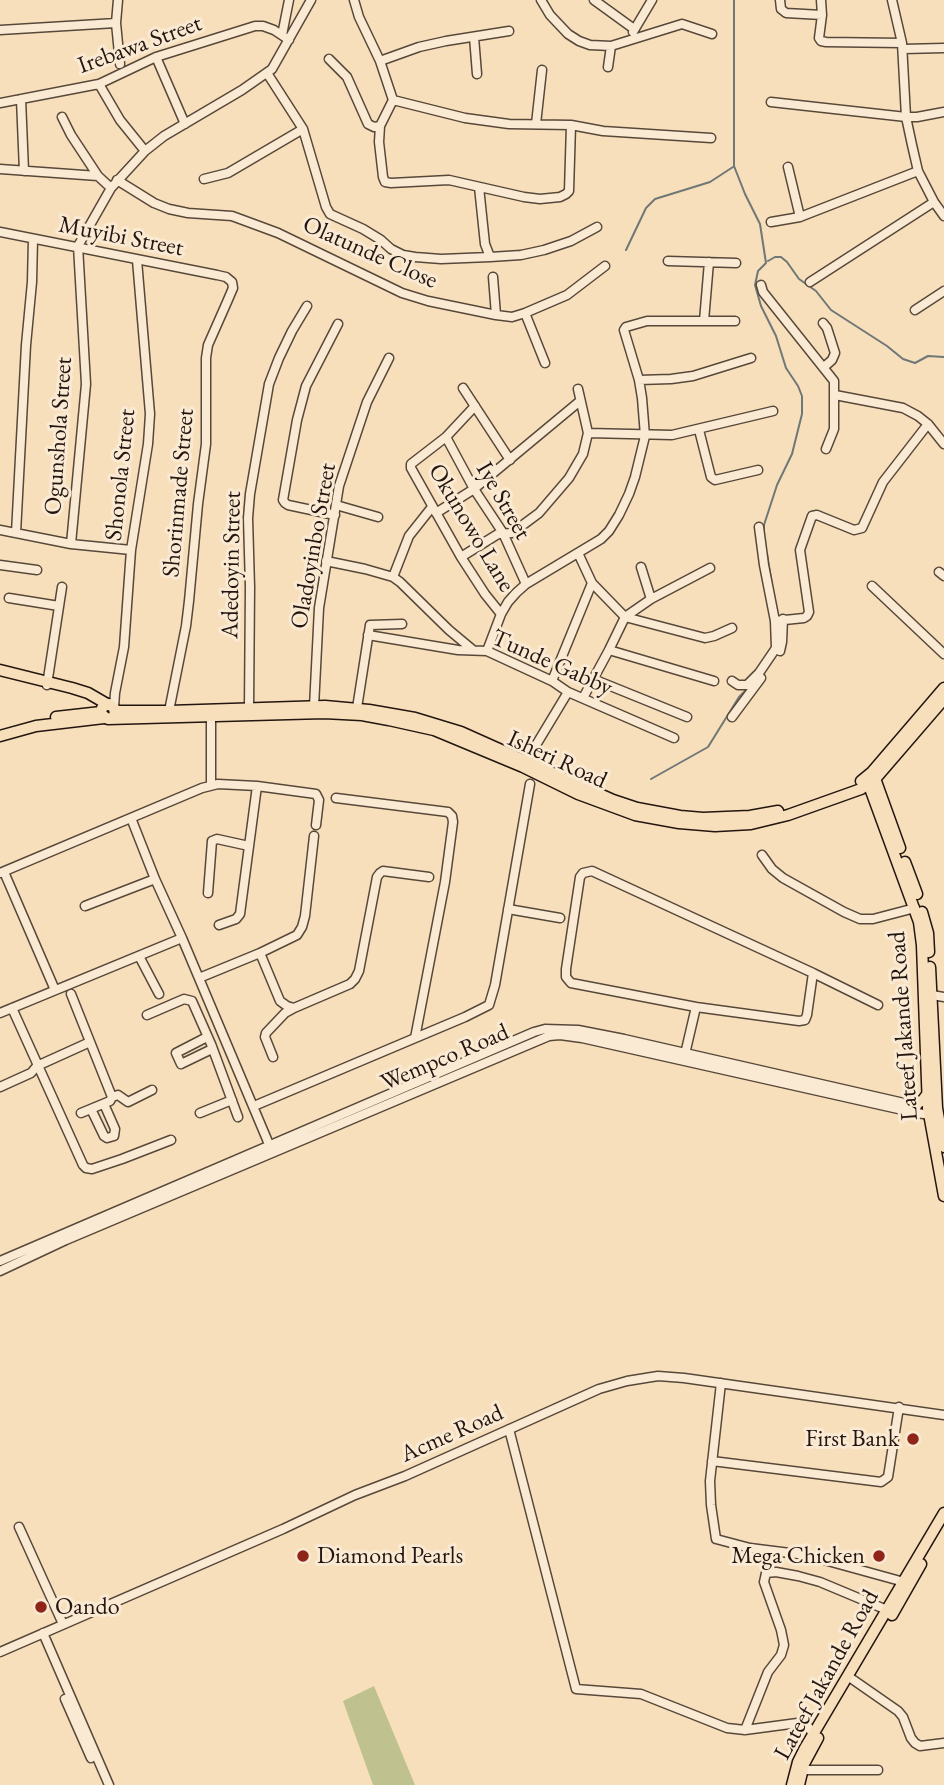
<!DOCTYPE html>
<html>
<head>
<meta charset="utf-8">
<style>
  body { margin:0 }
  canvas { display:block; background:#f7dfbb }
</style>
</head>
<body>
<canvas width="944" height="1785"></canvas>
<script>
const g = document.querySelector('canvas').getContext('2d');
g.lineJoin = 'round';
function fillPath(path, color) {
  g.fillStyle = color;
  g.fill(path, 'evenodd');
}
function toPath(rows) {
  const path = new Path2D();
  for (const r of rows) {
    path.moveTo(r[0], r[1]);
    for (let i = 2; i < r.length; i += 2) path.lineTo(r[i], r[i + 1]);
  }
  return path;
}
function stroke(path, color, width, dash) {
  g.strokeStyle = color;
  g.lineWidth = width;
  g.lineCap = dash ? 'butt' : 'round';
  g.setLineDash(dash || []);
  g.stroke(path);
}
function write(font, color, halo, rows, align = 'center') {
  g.font = font + ' "EB Garamond",serif';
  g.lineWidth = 6;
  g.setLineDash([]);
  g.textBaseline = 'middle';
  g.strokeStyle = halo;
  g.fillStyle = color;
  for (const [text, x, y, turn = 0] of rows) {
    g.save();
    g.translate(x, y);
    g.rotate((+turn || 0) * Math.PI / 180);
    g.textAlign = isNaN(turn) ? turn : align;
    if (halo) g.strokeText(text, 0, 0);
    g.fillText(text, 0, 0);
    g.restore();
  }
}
const green = toPath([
  [374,1686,415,1785,373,1785,343,1701]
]);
const stream = toPath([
  [734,0,734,166,745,194,760,224,766,263,758,271,755,285,761,306,776,336,786,368,798,386,802,396,802,414,792,454,777,485,764,525,764,532],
  [626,250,646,208,655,199,710,182,733,167],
  [768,261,775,257,781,257,787,262,799,279,816,291,831,310,887,346,903,359,915,363,928,356,944,357],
  [767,554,774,597],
  [651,779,708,747,739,697,747,689]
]);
const minor = toPath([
  [118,0,116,23,120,64],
  [354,0,359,17,380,61,393,100],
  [541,0,550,15,568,34,579,41,590,45,611,46,682,24,712,34],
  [594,0,634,29],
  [780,0,781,9,786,13,822,15],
  [821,0,822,15,819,38,821,41,826,42,902,43],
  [892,0,902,43,906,117,912,145,918,171,934,202,944,216],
  [0,30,116,23],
  [633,32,652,0],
  [282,35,289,0],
  [474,37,477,74],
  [903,49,944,48],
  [156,57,185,124],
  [329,59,347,77,368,124,374,127,380,126],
  [380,61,419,47,446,41,509,31],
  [608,67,611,46],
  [267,73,303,129,326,207,330,214,363,229,381,240,391,249,403,255,415,257,441,259,490,257,485,244,479,187],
  [99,84,120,120,145,151],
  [21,99,24,171],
  [393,100,380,126,379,142,383,177,385,182,391,183,449,180,524,197,540,199,560,197,566,194,569,191,571,125],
  [393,100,465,118,509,124,571,125,603,131,711,138],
  [771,102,906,117,917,117,944,112],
  [0,103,99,84,156,57,255,26,263,26,274,30,289,40],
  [62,117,71,135,98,176,111,188],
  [536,124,542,70],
  [788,167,800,217],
  [0,169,98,176],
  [204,179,228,173,303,129],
  [117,180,154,203,169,209,188,213,232,216,278,233,402,293,428,301,496,315,512,317,525,313,567,295,605,266],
  [771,222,800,217,918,171],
  [0,232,217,275,226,277,232,282,233,288,227,302,208,345,206,358,206,444,198,504,189,601,186,626,169,711],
  [490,257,521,255,544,250,571,241,597,227],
  [668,261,736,263],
  [493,277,496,315],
  [810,282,934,202],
  [761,285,763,292,834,381,834,429,826,449],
  [915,310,944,291],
  [525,313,545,363],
  [704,321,709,262],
  [823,323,827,328,835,353,832,360,824,367],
  [639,380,671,379,693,376,751,358],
  [463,388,510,460],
  [835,395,903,408,918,416,928,424,944,444],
  [475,406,446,437,411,464,411,468,461,557,485,594,501,614],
  [699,430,711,477,715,480,758,470],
  [588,433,672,435,773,411],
  [446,437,474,489,503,533,526,584],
  [336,505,378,517],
  [436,513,474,489,580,401],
  [335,515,288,505,285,503,283,500,297,420,306,386,338,324],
  [0,530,71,544,131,550],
  [16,533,26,345,32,282,33,239],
  [71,544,86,384,78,246,111,188,145,151,164,136,242,90,272,69,311,0],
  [578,553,592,583,625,617,705,638,714,636,732,628],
  [461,557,498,534,512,533,539,513,569,478,583,454,588,433,578,389],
  [326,561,365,569,393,577,400,582,449,630,473,650],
  [0,565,37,570],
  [641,567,651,599],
  [939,572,944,576],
  [393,577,409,536,432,507],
  [872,586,944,654],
  [9,598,59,606],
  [775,621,804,618,807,616,809,612,800,550,812,516,817,515,854,530,862,528,883,482,928,424],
  [368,635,458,650,487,651,552,681,568,692,674,738],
  [609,650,714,681],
  [487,651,501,614,508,602,516,593,526,584,601,539,609,531,619,515,629,494,635,477,645,436,642,398,639,380,624,330,626,327,647,321,735,321],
  [780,651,782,642,783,619],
  [593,679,687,717],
  [552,681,592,583],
  [732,681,738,685,747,685,759,673,776,648,775,621,764,565,759,527],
  [47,685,62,587],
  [583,698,609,650,625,617,651,599,710,568],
  [314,707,319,608,339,486,367,402,389,358],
  [114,708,115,693,124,647,131,550,148,444,150,414,137,260],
  [249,708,250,587,248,518,250,494,269,384,279,358,292,331,307,306],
  [357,708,370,625,402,624],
  [732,717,761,678],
  [527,760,568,692],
  [211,785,211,717],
  [336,798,448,812,452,816,453,822,445,882,415,1038],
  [131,818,155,879,182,938,271,1149],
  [762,855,772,869,783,878,844,912,860,919,873,919,915,908],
  [4,872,55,990],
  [0,873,202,788,218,784,257,786,316,794,319,800,316,825],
  [208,893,212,841,217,839,249,846],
  [85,906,155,879],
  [508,909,560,918],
  [219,925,236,919,240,914,257,786],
  [260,953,280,1001,287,1006,294,1008,350,984,355,979,359,971,377,877,380,873,383,871,429,877],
  [139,956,159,994],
  [813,973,807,1015,805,1020,799,1021,696,1007,571,983,566,977,566,969,580,877,583,873,592,871,813,973,878,1005],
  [199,978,260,953,297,935,302,927,305,916,314,836],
  [71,994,112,1097,110,1101,81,1113],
  [926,994,944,997],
  [12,1008,83,1165,86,1168,92,1169,122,1159,171,1140],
  [0,1013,182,938],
  [147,1015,184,999,192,1001,211,1044,238,1117],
  [207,1037,176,1053,181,1064,212,1049],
  [685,1054,696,1007],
  [273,1057,265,1037,266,1033,285,1013,294,1008],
  [0,1087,31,1073,37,1066,90,1042],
  [112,1097,118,1095,128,1102,152,1090],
  [254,1106,465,1017,489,1005,495,985,530,784],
  [91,1109,104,1136,107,1138,114,1136,115,1129,104,1104],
  [200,1113,232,1100],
  [0,1261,534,1032,545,1029,578,1030,624,1039,917,1106],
  [0,1271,66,1240,549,1036,560,1035,582,1038,916,1113,932,1115],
  [721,1383,710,1481,711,1505,716,1539,750,1548,806,1555,904,1582],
  [509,1429,576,1689,641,1694,727,1728,745,1730,805,1722,813,1734],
  [712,1461,881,1482,888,1477,899,1407],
  [19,1527,63,1624],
  [43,1633,109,1785],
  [0,1652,283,1529,355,1495,405,1476,599,1389,627,1381,658,1376,684,1378,944,1415],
  [852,1679,898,1711,903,1717,911,1738,915,1743,920,1746,944,1743],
  [65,1699,91,1758],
  [745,1730,768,1672,781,1655,784,1645,781,1630,764,1582,766,1573,776,1572,798,1576,820,1582,887,1610],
  [802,1770,878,1770]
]);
const major = toPath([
  [0,670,72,688,88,693,107,704],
  [116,711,169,711,325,706,369,710,415,718,461,732,613,800,637,808,680,816,703,818,750,816,778,811],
  [56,717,101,712],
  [111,719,115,714,114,708,109,704,104,706,102,708,101,714,108,719,324,713,362,715,389,720,434,730,523,767,578,794,635,815,679,823,715,826,751,824,788,815,861,789,876,778,944,699],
  [0,736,36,726,104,718],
  [873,773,900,848],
  [867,780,919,922,922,945,928,1108,944,1196],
  [861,781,872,772,944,688],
  [905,862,917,894],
  [922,912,928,933,929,952],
  [930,967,937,1108,944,1147],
  [913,1106,923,1100,928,1093],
  [892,1615,921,1564],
  [792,1785,798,1762,805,1748,944,1513],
  [799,1785,804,1764,818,1738]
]);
const markers = [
  [913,1439,7,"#8f2418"],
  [303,1556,7,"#8f2418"],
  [879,1556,7,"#8f2418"],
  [41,1607,7,"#8f2418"]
];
const streetNames = [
  ["Irebawa Street",140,45,-20],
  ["Muyibi Street",121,237,11],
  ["Olatunde Close",370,253,24],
  ["Ogunshola Street",59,436,-86],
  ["Shonola Street",121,475,-84],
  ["Shorinmade Street",179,493,-85],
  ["Iye Street",503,501,60],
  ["Okunowo Lane",471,528,59],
  ["Oladoyinbo Street",314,546,-80],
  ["Adedoyin Street",232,565,-89],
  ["Tunde Gabby",552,663,24],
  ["Isheri Road",557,760,25],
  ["Lateef Jakande Road",904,1026,-94],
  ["Wempco Road",445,1058,-23],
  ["Acme Road",452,1434,-24],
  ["Lateef Jakande Road",827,1675,-61]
];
const poiNames = [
  ["First Bank",899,1439],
  ["Diamond Pearls",317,1556,"left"],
  ["Mega Chicken",865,1556],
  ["Oando",55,1607,"left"]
];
fillPath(green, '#bfc18e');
stroke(stream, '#707777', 2);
stroke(minor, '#58483a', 11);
stroke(major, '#23150f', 13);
stroke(minor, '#faead3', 8);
stroke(major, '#f7dfbb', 10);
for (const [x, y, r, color] of markers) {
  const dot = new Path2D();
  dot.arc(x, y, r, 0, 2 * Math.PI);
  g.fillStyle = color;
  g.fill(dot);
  stroke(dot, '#faead3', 2.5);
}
write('24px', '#23150f', '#faead3', streetNames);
write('24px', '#23150f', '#faead3', poiNames, 'right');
</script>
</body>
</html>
